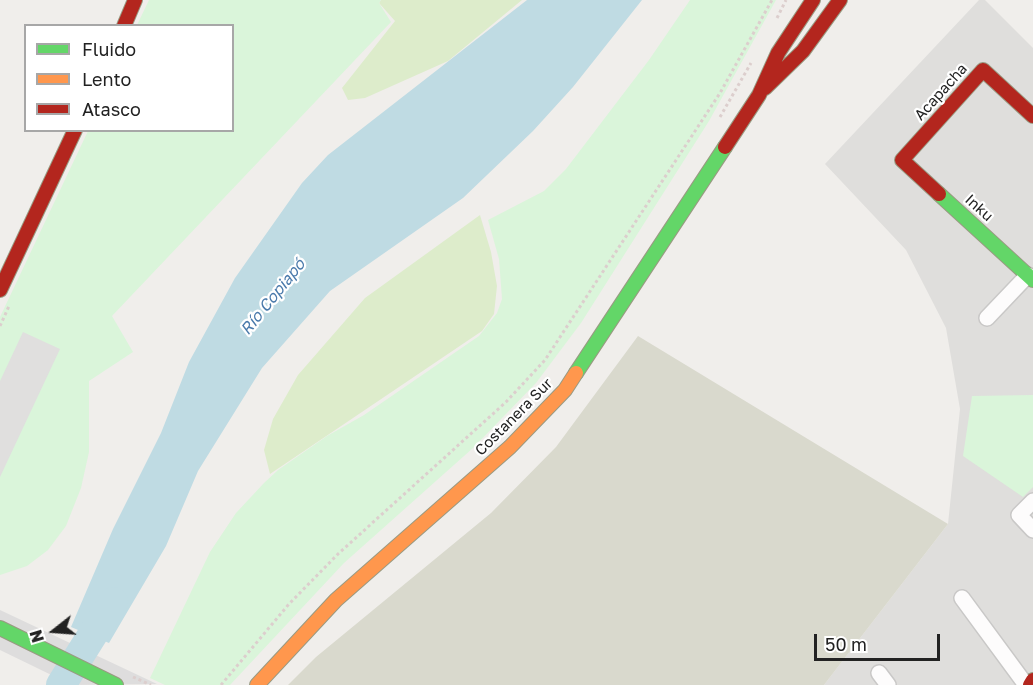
<!DOCTYPE html>
<html>
<head>
<meta charset="utf-8">
<style>
  body { margin:0 }
  #map { position:relative; width:1033px; height:685px; overflow:hidden; background:#f0eeeb; font-family:"Golos Text",sans-serif }
  canvas { display:block }
  .legend { position:absolute; left:24px; top:24px; width:210px; height:108px; box-sizing:border-box; background:#fff; border:2px solid #a7a7a7; margin:0; padding:8px 10px; list-style:none; font-size:18px; color:#222 }
  .legend li { display:flex; align-items:center; gap:12px; height:30px }
  .legend b { width:30px; border:2px solid #a7a7a7 }
  .north { position:absolute; left:24px; top:601px; width:60px; height:60px; -webkit-text-stroke:4px #fff; paint-order:stroke; rotate:253deg; font-size:16px; font-weight:700; line-height:24px; text-align:center; color:#222 }
  .north::after { content:''; display:block; margin:auto; width:21px; height:27px; background:#222; clip-path:polygon(50% 0,100% 100%,50% 72%,0 100%) }
  .scale { position:absolute; left:814px; top:634px; width:126px; height:27px; box-sizing:border-box; border:3px solid #222; border-top:0; padding-left:8px; font-size:18px; line-height:21px; white-space:nowrap; color:#222; -webkit-text-stroke:4px #fff; paint-order:stroke }
</style>
</head>
<body>
<div id="map">
<canvas width="1033" height="685"></canvas>
<ul class="legend">
<li><b style="height:8px;background:#63d668"></b>Fluido</li>
<li><b style="height:8px;background:#ff974d"></b>Lento</li>
<li><b style="height:8px;background:#b3261e"></b>Atasco</li>
</ul>
<div class="north">N</div>
<div class="scale">50 m</div>
</div>
<script>
const g = document.querySelector('canvas').getContext('2d');
g.lineJoin = 'round';
function fillPath(path, color) {
  g.fillStyle = color;
  g.fill(path, 'evenodd');
}
function toPath(rows) {
  const path = new Path2D();
  for (const r of rows) {
    path.moveTo(r[0], r[1]);
    for (let i = 2; i < r.length; i += 2) path.lineTo(r[i], r[i + 1]);
  }
  return path;
}
function stroke(path, color, width, dash) {
  g.strokeStyle = color;
  g.lineWidth = width;
  g.lineCap = dash ? 'butt' : 'round';
  g.setLineDash(dash || []);
  g.stroke(path);
}
function write(font, color, halo, rows, align = 'center') {
  g.font = font + ' "Golos Text",sans-serif';
  g.lineWidth = 4.5;
  g.setLineDash([]);
  g.textBaseline = 'middle';
  g.strokeStyle = halo;
  g.fillStyle = color;
  for (const [text, x, y, turn = 0] of rows) {
    g.save();
    g.translate(x, y);
    g.rotate((+turn || 0) * Math.PI / 180);
    g.textAlign = isNaN(turn) ? turn : align;
    if (halo) g.strokeText(text, 0, 0);
    g.fillText(text, 0, 0);
    g.restore();
  }
}
const residential = toPath([
  [979,0,985,0,1033,48,1033,685,824,685,948,524,960,409,946,328,906,250,825,164]
]);
const construction = toPath([
  [638,336,948,524,824,685,288,685,316,657,491,513,556,447]
]);
const grass = toPath([
  [381,0,522,0,448,61,365,98,348,100,342,88,395,21,379,3],
  [480,215,491,252,497,286,494,314,482,331,270,474,264,450,273,419,298,375,365,298]
]);
const park = toPath([
  [149,0,381,0,379,3,391,22,112,316,133,352,89,381,89,452,81,488,66,526,48,550,27,566,0,575,0,317,88,131,232,130,232,26,137,25],
  [690,0,776,0,709,121,581,323,536,383,473,448,344,563,230,685,165,685,150,678,210,552,236,513,264,483,278,470,327,436,364,415,479,336,497,313,502,299,499,259,488,220,544,191,566,169,649,60],
  [1033,395,1033,487,1023,497,963,456,972,396]
]);
const parking = toPath([
  [23,332,60,349,0,477,0,381]
]);
const water = toPath([
  [527,0,642,0,573,87,533,131,463,198,330,291,262,368,198,471,166,546,109,643,71,627,113,529,161,433,189,362,235,278,302,183,328,155]
]);
const pier = toPath([
  [0,610,157,684,72,685,0,650]
]);
const river = toPath([
  [61,685,113,602]
]);
const path = toPath([
  [777,18,786,0],
  [720,117,751,63],
  [0,326,9,306],
  [133,677,151,685],
  [221,685,289,604,338,554,506,402,545,360,720,93,772,0]
]);
const street = toPath([
  [987,318,1028,275],
  [1033,501,1019,515,1033,530],
  [962,598,1026,685],
  [879,673,888,685]
]);
const fast = toPath([
  [939,194,1033,280],
  [576,373,725,147],
  [0,628,116,685]
]);
const slow = toPath([
  [257,685,336,600,510,447,565,390,576,373]
]);
const jam = toPath([
  [124,26,135,0],
  [765,88,803,51,840,0],
  [725,147,759,95,778,53,813,0],
  [939,194,902,160,983,70,1033,116],
  [0,290,75,130],
  [1030,685,1033,680]
]);
const streetNames = [
  ["Acapacha",941,92,-48],
  ["Inku",979,208,42],
  ["Costanera Sur",514,417,-45]
];
const waterNames = [
  ["Río Copiapó",273,297,-51]
];
fillPath(residential, '#dfdedc');
fillPath(construction, '#d9d9cd');
fillPath(grass, '#ddeccb');
fillPath(park, '#daf5da');
fillPath(parking, '#e0dfde');
fillPath(water, '#bfdbe3');
fillPath(pier, '#dedddd');
stroke(river, '#bfdbe3', 30);
stroke(street, '#c9c8c7', 18);
stroke(fast, '#999a82', 16);
stroke(slow, '#999a82', 16);
stroke(jam, '#999a82', 16);
stroke(path, '#dccecd', 3, [3, 3]);
stroke(street, '#fdfcfc', 15);
stroke(fast, '#63d668', 14);
stroke(slow, '#ff974d', 14);
stroke(jam, '#b3261e', 14);
write('15px', '#222', '#fff', streetNames);
write('italic 16px', '#4a7aab', '#fff', waterNames);
</script>
</body>
</html>
